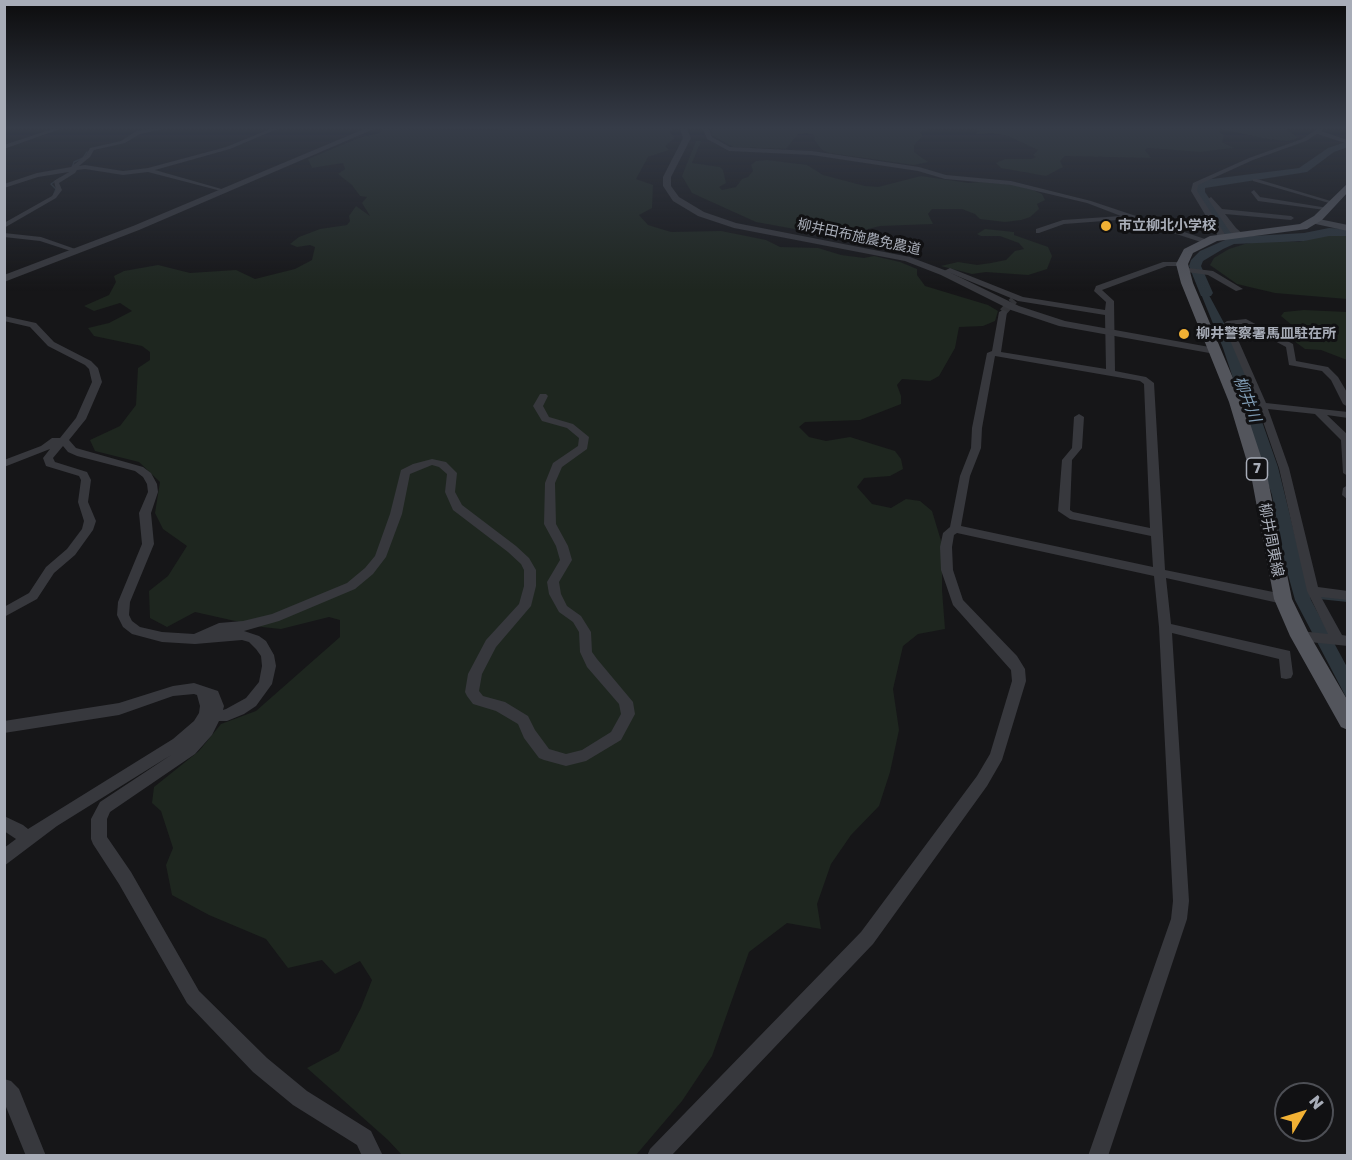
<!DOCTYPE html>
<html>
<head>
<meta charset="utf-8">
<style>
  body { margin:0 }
  #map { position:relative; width:1352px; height:1160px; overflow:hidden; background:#161618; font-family:"Golos Text",sans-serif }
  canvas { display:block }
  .frame { position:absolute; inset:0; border:6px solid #a8adb8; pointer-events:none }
  .north { position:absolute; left:1274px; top:1082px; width:60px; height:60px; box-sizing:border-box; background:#111113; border:2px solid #4d4f55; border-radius:50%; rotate:52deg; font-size:16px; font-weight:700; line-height:24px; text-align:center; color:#a8adb8 }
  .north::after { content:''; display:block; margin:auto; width:21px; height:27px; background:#f2b134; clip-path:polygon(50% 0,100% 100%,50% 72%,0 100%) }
</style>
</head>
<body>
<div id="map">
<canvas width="1352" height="1160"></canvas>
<div class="frame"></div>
<div class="north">N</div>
</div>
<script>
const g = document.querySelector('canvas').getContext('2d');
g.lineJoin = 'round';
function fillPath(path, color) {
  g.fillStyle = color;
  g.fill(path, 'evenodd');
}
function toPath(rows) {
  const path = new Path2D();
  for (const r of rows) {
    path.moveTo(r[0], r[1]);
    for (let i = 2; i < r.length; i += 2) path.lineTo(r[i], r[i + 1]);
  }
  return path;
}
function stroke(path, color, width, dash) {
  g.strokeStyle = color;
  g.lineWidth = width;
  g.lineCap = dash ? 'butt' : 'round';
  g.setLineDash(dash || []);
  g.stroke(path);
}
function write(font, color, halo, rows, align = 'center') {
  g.font = font + ' "Golos Text","Noto Sans JP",sans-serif';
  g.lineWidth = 6;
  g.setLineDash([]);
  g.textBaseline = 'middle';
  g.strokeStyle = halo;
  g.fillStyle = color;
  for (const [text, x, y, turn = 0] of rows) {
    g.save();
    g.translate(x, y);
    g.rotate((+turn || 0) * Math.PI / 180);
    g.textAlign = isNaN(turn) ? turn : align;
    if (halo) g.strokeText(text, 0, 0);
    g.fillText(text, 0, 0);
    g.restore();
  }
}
const green = toPath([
  [383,129,518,131,496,129,673,129,670,132,675,138,665,146,669,150,648,157,636,179,653,185,652,208,639,215,648,225,671,232,721,231,766,240,780,247,818,248,841,255,864,258,874,256,900,262,917,269,917,275,925,286,988,305,998,311,995,321,983,326,959,327,955,348,939,376,930,381,902,379,897,385,901,396,901,404,860,420,805,422,799,427,809,437,826,441,850,437,895,451,901,459,903,469,890,476,864,478,857,487,872,504,891,508,906,499,920,501,932,511,942,544,942,590,945,629,918,634,903,646,893,689,899,730,890,772,879,806,851,835,831,864,817,904,821,929,787,923,749,952,712,1056,682,1101,636,1155,402,1155,388,1140,307,1068,339,1051,361,1008,372,980,360,961,335,974,322,960,288,968,266,939,209,915,172,895,166,865,173,848,161,811,152,803,154,787,199,751,221,724,256,711,340,637,340,620,329,617,281,629,262,627,195,612,167,627,150,618,149,591,168,576,187,546,163,529,155,513,160,482,139,462,95,451,90,440,120,426,136,405,138,368,150,360,150,352,142,346,94,336,88,328,109,323,132,311,120,303,94,311,84,306,109,295,116,282,114,276,124,271,158,265,190,273,236,270,255,279,295,269,312,260,315,247,310,245,297,247,290,244,299,237,320,229,347,225,350,221,349,216,356,206,370,216,362,203,367,197,360,196,352,185,338,174,345,169,343,163,312,168,308,159,361,137,380,133],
  [712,129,933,129,922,130,920,133,923,136,914,145,914,152,928,162,914,165,829,153,822,150,815,141,814,135,807,133,798,134,786,149,733,147,711,135],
  [976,129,1285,129,1299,138,1287,141,1268,139,1220,129,1219,132,1224,135,1222,142,1234,148,1200,152,1148,148,1145,150,1151,158,1065,156,1060,161,1063,167,1046,176,1001,168,996,163,1005,159,1032,159,1036,157,1033,155,1038,150,1008,136,993,133,977,134,976,133,979,131],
  [696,141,701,141,692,163,720,167,723,170,726,183,719,187,722,190,736,187,742,179,748,177,753,171,751,165,756,161,767,160,807,165,823,175,865,186,878,187,921,176,969,183,980,182,1014,185,1033,190,1042,194,1045,200,1037,204,1039,209,1030,217,1021,220,1005,222,980,219,975,214,962,209,932,209,928,214,933,224,880,226,844,235,828,235,756,222,692,193,682,176],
  [985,229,1014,232,1014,235,1048,247,1052,256,1047,269,1028,275,986,272,972,274,941,266,958,262,977,265,991,263,1006,260,1015,251,1024,249,1019,243,1000,236,981,236,977,234],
  [1336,235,1347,236,1347,299,1275,293,1237,284,1210,265,1214,258,1229,249,1245,244,1269,240,1299,242,1316,237],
  [1304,310,1347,312,1347,360,1321,350,1305,349,1290,338,1290,335,1299,331,1281,316,1284,312]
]);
const water = toPath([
  [1192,272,1202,273,1203,284,1224,323,1246,376,1278,467,1311,600,1347,667,1347,699,1295,600,1284,560,1272,495,1223,348]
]);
const streamFar1 = toPath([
  [71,171,74,162,83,158,87,152],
  [54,194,56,189,51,184,60,178]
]);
const stream = toPath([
  [1319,597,1348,600]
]);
const river = toPath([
  [1348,141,1348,147,1334,152,1307,172,1205,188,1205,192,1235,237,1304,233,1329,228,1348,229,1348,236,1329,236,1304,241,1234,244,1223,249,1203,261,1201,266,1213,293,1211,296,1201,296,1189,266,1191,260,1200,251,1225,240,1195,192,1196,185,1204,180,1299,168,1328,148,1348,141]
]);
const minorTunnel = toPath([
  [1003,312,1014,300]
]);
const minor = toPath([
  [52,129,60,129,4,149,4,145,52,129],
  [149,129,163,129,140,134,125,143,94,150,90,157,79,166,85,165,123,171,148,168,226,147,270,129,277,129,230,149,155,170,225,190,225,192,148,172,123,175,85,169,77,170,75,173,59,183,62,190,56,198,4,228,4,223,52,196,56,190,54,181,69,172,38,177,4,188,4,184,37,173,71,167,86,155,90,148,121,141,136,131,149,129],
  [703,129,709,129,712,137,730,147,812,151,919,167,946,175,1011,181,1091,201,1211,241,1204,243,1130,219,1064,224,1039,233,1036,233,1036,229,1063,220,1121,216,1087,203,1011,185,945,179,918,171,812,155,729,151,707,139,703,129],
  [1317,129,1323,129,1321,131,1348,140,1348,144,1317,134,1306,141,1253,160,1198,185,1197,191,1226,236,1219,238,1191,191,1193,183,1249,158,1302,139,1317,129],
  [1253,179,1257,179,1334,202,1329,203,1253,181,1253,179],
  [1254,190,1260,197,1328,208,1325,210,1258,201,1251,192,1254,190],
  [1211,197,1222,209,1291,216,1294,218,1291,220,1225,214,1236,228,1243,234,1236,236,1230,232,1208,199,1211,197],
  [4,233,41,237,81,251,77,253,40,241,4,237,4,233],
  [1163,262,1182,262,1186,264,1182,266,1167,266,1102,290,1114,301,1115,371,1146,377,1154,383,1165,570,1283,594,1287,596,1289,599,1287,602,1283,604,1166,578,1171,624,1290,651,1293,674,1291,678,1286,679,1281,678,1279,659,1172,633,1189,901,1187,919,1108,1156,1088,1156,1171,919,1173,901,1159,627,1154,576,957,533,954,535,952,547,953,570,963,600,1017,656,1025,669,1026,681,1002,760,987,786,873,944,671,1156,647,1156,650,1149,861,932,977,776,990,754,1012,681,1011,670,953,605,941,570,940,547,943,533,950,527,960,476,971,448,972,428,987,353,992,351,999,312,1003,310,1007,312,1001,352,1106,369,1105,315,1018,301,950,273,944,275,940,273,950,268,1023,297,1105,310,1106,302,1094,291,1096,286,1163,262],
  [995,356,1140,381,1144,384,1150,528,1073,512,1070,510,1072,460,1082,448,1084,417,1079,414,1074,417,1072,448,1062,460,1058,511,1070,519,1151,536,1153,567,961,526,970,476,981,448,982,428,995,356],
  [1180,267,1213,271,1243,289,1236,291,1208,275,1180,271,1180,267],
  [4,316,36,323,54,342,91,361,98,368,102,382,86,419,69,440,76,448,143,467,151,473,157,484,158,492,151,513,154,544,130,602,129,615,132,621,140,627,162,632,194,634,219,623,243,621,272,614,347,583,365,568,375,556,390,514,401,470,413,464,432,459,446,462,457,473,455,492,462,505,516,546,529,558,536,570,536,586,531,606,496,647,482,674,479,691,483,696,505,702,528,716,535,730,549,749,566,754,582,750,611,732,621,714,619,704,587,667,580,652,579,632,573,622,559,612,549,594,547,582,560,560,556,546,544,524,545,483,553,463,578,446,579,438,567,428,542,421,533,406,540,394,546,394,548,396,543,406,549,417,573,424,589,437,587,449,562,467,555,483,556,524,568,546,572,560,559,582,561,594,567,606,581,616,591,632,592,652,597,659,633,702,635,714,621,740,586,761,566,766,544,760,539,758,524,738,518,724,496,711,473,704,467,696,465,692,468,674,486,640,519,604,524,586,524,570,521,564,508,552,453,510,445,492,447,474,439,467,432,465,410,474,402,514,386,557,373,574,355,589,279,621,244,631,259,636,266,641,274,655,276,666,272,684,256,706,244,714,227,721,219,721,212,735,195,754,110,812,107,819,107,837,131,872,199,991,267,1058,307,1091,371,1131,383,1156,362,1156,357,1145,293,1105,253,1072,187,1003,119,884,93,844,91,839,91,819,100,802,171,755,57,826,4,866,4,848,16,839,4,831,4,816,23,825,28,829,173,739,194,721,199,713,200,706,197,695,194,694,173,696,119,715,4,733,4,721,119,703,173,686,194,683,218,691,224,706,223,710,226,709,246,698,259,682,262,666,261,656,256,649,249,642,242,640,195,644,162,642,132,634,123,627,117,615,118,602,142,544,139,513,148,492,147,484,143,477,135,471,77,456,68,452,63,446,53,458,55,462,87,472,91,480,88,502,96,521,93,530,75,555,54,573,37,599,4,617,4,607,29,593,46,567,67,549,82,529,84,521,78,502,81,480,79,476,46,466,43,458,50,449,4,467,4,460,41,446,52,438,60,438,76,418,92,382,89,369,85,365,48,346,30,327,4,321,4,316],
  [1246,319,1293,344,1296,361,1328,367,1338,377,1348,394,1348,407,1343,404,1331,380,1322,371,1289,365,1286,347,1245,325,1232,326,1266,403,1348,412,1348,418,1327,415,1348,435,1348,476,1343,473,1341,440,1315,414,1268,409,1289,468,1318,587,1348,591,1348,600,1321,597,1342,635,1348,636,1348,646,1300,641,1295,639,1294,636,1295,633,1300,631,1328,634,1307,591,1279,468,1258,407,1236,405,1231,402,1236,399,1256,401,1223,324,1227,321,1246,319],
  [1348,485,1348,498,1347,499,1342,495,1343,488,1348,485],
  [4,1079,11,1081,19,1089,46,1156,26,1156,4,1102,4,1079]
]);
const tertiary = toPath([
  [364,129,374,129,139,230,4,282,4,275,133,226,364,129],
  [680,129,687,129,691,138,671,177,671,186,679,197,704,212,736,223,910,257,947,271,1019,306,1065,321,1215,348,1221,351,1215,354,1059,326,1011,310,941,275,905,261,734,228,698,216,673,201,663,186,663,177,683,138,680,129]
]);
const secondary = toPath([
  [1314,218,1348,225,1348,231,1311,223,1309,221,1314,218]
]);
const primary = toPath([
  [1348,183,1348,192,1322,220,1307,229,1217,241,1193,253,1188,264,1193,283,1243,402,1267,475,1292,599,1309,634,1348,701,1348,730,1341,727,1290,636,1274,599,1251,475,1229,402,1181,283,1176,264,1184,249,1210,236,1300,224,1314,216,1348,183]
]);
const markers = [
  [1106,226,6,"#f2b134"],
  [1184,334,6,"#f2b134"]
];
const farPoinames = [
  ["市立柳北小学校",1118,226],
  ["柳井警察署馬皿駐在所",1196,334]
];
const farStreetnames = [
  ["柳井田布施農免農道",859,237,12]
];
const shields = [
  [1257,469,21]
];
const shieldNames = [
  ["7",1257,469]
];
const streetNames = [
  ["柳井周東線",1271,540,79]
];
const waterNames = [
  ["柳井川",1247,399,69]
];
fillPath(green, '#1e261f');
fillPath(water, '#2c353c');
stroke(streamFar1, '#2c353c', 1.5);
stroke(stream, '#2c353c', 4);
fillPath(river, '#2c353c');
stroke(minorTunnel, '#333438', 8, [8, 4.5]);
fillPath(minor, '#37383d');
fillPath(tertiary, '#37383d');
fillPath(secondary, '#45474d');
fillPath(primary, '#53555c');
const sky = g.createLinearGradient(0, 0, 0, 291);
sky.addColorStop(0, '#0c0c0d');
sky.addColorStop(0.44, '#363c48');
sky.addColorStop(1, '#363c4800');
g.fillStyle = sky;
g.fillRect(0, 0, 1352, 291);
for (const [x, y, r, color] of markers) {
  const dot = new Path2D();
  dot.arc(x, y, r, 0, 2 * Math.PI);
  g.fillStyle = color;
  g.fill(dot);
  stroke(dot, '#111113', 2);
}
write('bold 14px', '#a8adb8', '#111113', farPoinames, 'left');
write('14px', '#a8adb8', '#111113', farStreetnames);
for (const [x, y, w] of shields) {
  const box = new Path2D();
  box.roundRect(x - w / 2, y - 11, w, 22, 4.5);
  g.fillStyle = '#111113';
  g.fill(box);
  stroke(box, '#a8adb8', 1.5);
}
write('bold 14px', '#a8adb8', null, shieldNames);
write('15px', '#a8adb8', '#111113', streetNames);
write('italic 16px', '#7f9bb3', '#111113', waterNames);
</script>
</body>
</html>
